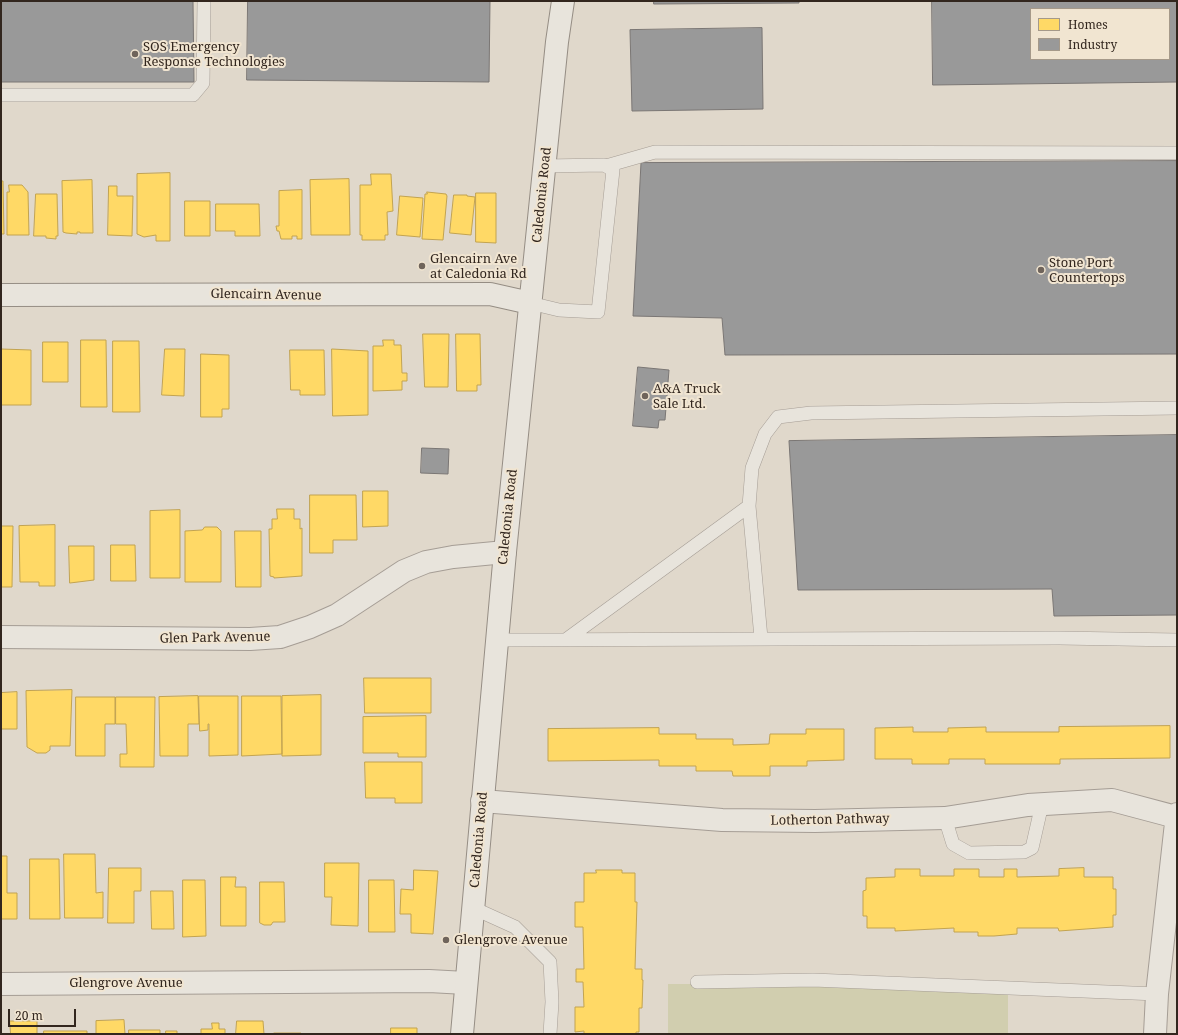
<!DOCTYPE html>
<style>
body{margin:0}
#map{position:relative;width:1178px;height:1035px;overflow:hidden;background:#e0d8cb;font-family:"Noto Serif",serif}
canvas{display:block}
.frame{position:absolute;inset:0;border:2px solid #32261e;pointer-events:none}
.legend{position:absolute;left:1030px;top:8px;width:140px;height:52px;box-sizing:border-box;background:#f1e5d1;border:1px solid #a59989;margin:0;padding:5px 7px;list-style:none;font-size:12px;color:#32261e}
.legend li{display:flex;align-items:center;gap:8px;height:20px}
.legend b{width:20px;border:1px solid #a59989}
.scale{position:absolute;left:8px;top:1009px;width:68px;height:18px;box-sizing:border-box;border:2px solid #32261e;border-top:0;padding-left:5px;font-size:12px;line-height:14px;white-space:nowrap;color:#32261e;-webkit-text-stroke:3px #f1e5d1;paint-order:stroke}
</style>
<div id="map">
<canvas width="1178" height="1035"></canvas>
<div class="frame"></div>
<ul class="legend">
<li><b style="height:11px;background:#ffd966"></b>Homes</li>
<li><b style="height:11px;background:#999"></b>Industry</li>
</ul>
<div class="scale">20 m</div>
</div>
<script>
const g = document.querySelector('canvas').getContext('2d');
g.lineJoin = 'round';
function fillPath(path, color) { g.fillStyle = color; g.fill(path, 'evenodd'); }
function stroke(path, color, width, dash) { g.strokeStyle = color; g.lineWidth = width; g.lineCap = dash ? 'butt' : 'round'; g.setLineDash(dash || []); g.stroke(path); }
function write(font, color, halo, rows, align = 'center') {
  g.font = font + ' "Noto Serif",serif'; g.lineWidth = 4; g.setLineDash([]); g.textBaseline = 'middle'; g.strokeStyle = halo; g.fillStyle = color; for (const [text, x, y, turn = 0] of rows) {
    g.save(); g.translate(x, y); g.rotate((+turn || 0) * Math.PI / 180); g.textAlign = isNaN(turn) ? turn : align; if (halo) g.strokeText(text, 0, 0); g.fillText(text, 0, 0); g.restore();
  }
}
fillPath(new Path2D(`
 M668 984H1008V1034H668Z`), '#d1ceaf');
const homes = new Path2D(`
 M170 173V241H156V235L144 237 137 234V174Z
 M371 174H391L393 211 387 212 388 235H385V240H362V235H360V185H371Z
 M349 179 350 235H311L310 180Z
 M92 180 93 233H80V232H77V234L66 233 63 232 62 181Z
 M1 181H3L4 234H1Z
 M9 185H22L28 192 29 235H7V192H9Z
 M109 186H117V196H133L132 236 108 235Z
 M302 190V239H297V236H292V239H281L279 231H277L276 226H279V191Z
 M427 192 446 194 447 196 443 240 422 239 425 194H427Z
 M476 193H496V243L476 242Z
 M36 194H57L58 236H56V239L46 238V236H34Z
 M454 195H467V196L475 197 471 235 450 233Z
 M400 196 423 198 420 237 397 235Z
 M185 201H210V236H185Z
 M216 204H259L260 236H235V231H216Z
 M423 334H449L448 387H425Z
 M456 334H480L481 385H477V391H457Z
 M81 340H106L107 407H81Z
 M383 340H394V345H401L402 373H407V381H402V390L373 391V346H383Z
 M113 341H139L140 412H113Z
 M43 342H68V382H43Z
 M1 349 31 350V405H1Z
 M165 349H185L184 396 162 395Z
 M332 349 368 351V415L333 416Z
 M290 350H324L325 395H300V390H291Z
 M201 354 229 355V409H222V417H201Z
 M363 491H388V526L363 527Z
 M310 495H356L357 540H333V553H310Z
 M277 509H294V519H300V529L302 528V576L274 578V577L270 576 269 529H272V519H277Z
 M180 510V578H150V511Z
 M55 525V586H39V582H20L19 526Z
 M1 526H13L12 587H1Z
 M205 527H217L221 531V582H185V531L202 530Z
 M235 531H261V587H236Z
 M111 545H135L136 581H111Z
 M69 546H94V580L70 583Z
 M364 678H431V713H365Z
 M72 690 70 746H50V750L46 753H37L27 747 26 691Z
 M17 692V729H1V693Z
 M321 695V755L282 756V696Z
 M198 696 199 724H188V756H160L159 697Z
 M199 696H238V755L209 756V724H208V730L200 731Z
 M242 696H281L282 754 242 756Z
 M76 697H115V724H105V756H76Z
 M116 697H155L154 767H120V754H127L126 724H116Z
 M426 716V757H398V753H363V717Z
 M1170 726V758L1060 759V764H985V759H949V764H912V759H875V728L913 727V732H948V728L986 727V732H1059V727Z
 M659 728V734H696V739H733V745L769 744 770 734H806V729H844V760L807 761V766H770V776H733L732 771H696V766H659V760L548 761V729Z
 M365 762H422V803H395V798H366Z
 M64 854H95L96 893 103 892V918H65Z
 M1 856H7V893H17V919H1Z
 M30 859H59L60 919H30Z
 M325 863H359L358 926 331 925 332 897H325Z
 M109 868H141V891H134V923H108Z
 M1084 868V877H1113V889H1116V915H1113V927L1059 931 1058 928H1017V934L994 936H978V932H954V928L895 931V928H867V916H863V891L866 890V878L895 877V869H920V876H954V869H979V877H1004V869H1017V877L1059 876V869Z
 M414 870 438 871 433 934 411 933V914H400L401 889 413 890Z
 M596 870H622V873H635V902H637L635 969H642V980H643L642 1008H639V1032H636V1034H584V1031L575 1032V1007H584L583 982H576V969H584L583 927H575V902H584V873H596Z
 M221 877H236L235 887H246V926H221Z
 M183 880H205L206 936 183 937Z
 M369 880H394L395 932H369Z
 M260 882H284L285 922H273L271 925H264L260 923Z
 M151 891H173L174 929H152Z
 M124 1020 125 1034H96V1021Z
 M10 1021H37V1034H11Z
 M237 1021H263L264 1034H236Z
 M212 1023H219V1029H225V1034H201V1029H212Z
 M391 1028H417V1034H391Z
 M129 1030H160V1034H129Z
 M44 1031H87V1034H44Z
 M166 1031H177V1034H166Z
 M274 1033H301V1034H274Z`);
fillPath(homes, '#ffd966');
stroke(homes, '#c2a350', 1);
const industry = new Path2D(`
 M1 1H193L194 82H1Z
 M248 1H490L489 82 247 80Z
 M654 1H799V3L654 4Z
 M932 1H1177V82L933 85ZM1031 9H1169V59H1031Z
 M762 28 763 109 632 111 630 30Z
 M1177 161V354L725 355 722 318 633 316 641 163Z
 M638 367 669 370 665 420H659L658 428 633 426Z
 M1177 435V615L1054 616 1052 589 798 590 789 441Z
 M422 448 449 449 448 474 421 473Z`);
fillPath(industry, '#999');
stroke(industry, '#7a7674', 1);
const lane = new Path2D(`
 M1 95H193L203 83 204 1
 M606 166 655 152 1177 153
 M530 303 559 310 598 312 613 170 604 165 545 166
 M749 506 761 638
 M567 639 749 506 752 468 765 434 778 417 811 413 1177 408
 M497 640 1059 638 1177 640
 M945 818 953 844 969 853 1024 852 1032 848 1042 804
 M473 908 515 927 550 962 552 1002 550 1034
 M697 982 813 980 1157 994`);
const street = new Path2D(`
 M1 637 250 639 280 637 310 627 337 615 404 571 426 562 453 557 505 552
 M482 801 722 820 815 821 945 818 1028 805 1112 800 1176 817
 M1 984 429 981 466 983
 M1155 1034 1157 994 1177 814`);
const secondary = new Path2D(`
 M1 295 490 294 530 303
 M462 1034 505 552 557 42 563 1`);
stroke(lane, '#a59d95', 14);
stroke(street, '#a59d95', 24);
stroke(secondary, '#958d84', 24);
stroke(lane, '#e8e4dc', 13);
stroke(street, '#e8e4dc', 22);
stroke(secondary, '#e8e4dc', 22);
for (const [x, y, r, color] of [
 [135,54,4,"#6f645b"],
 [422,266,4,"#6f645b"],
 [1041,270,4,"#6f645b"],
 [645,396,4,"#6f645b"],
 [446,940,4,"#6f645b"]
]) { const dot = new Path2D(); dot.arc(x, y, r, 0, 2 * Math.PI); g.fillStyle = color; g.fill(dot); stroke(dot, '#f1e5d1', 1.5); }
write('13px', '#32261e', '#f1e5d1', [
 ["SOS Emergency",143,47],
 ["Response Technologies",143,62],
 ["Glencairn Ave",430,259],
 ["at Caledonia Rd",430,274],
 ["Stone Port",1049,263],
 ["Countertops",1049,278],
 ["A&A Truck",653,389],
 ["Sale Ltd.",653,404],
 ["Glengrove Avenue",454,940]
], 'left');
write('13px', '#32261e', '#f1e5d1', [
 ["Caledonia Road",542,195,-84],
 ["Glencairn Avenue",266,295,1],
 ["Caledonia Road",508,517,-84],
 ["Glen Park Avenue",215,638,-1],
 ["Lotherton Pathway",830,820,-1],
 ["Caledonia Road",479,840,-85],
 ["Glengrove Avenue",126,983]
]);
</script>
